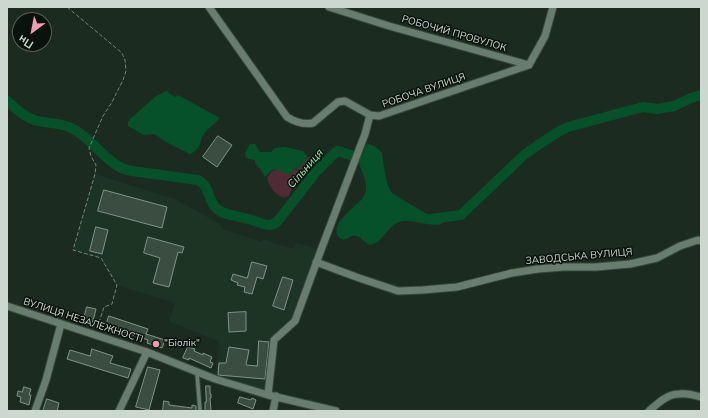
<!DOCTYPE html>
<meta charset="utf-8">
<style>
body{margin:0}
#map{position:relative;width:708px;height:418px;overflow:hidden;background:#1b2b20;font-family:"Nunito Sans",sans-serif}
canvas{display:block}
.frame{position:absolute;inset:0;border:8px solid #ccd7cf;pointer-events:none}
.north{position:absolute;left:12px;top:12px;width:40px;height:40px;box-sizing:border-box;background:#0a120d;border:1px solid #58615b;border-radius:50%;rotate:212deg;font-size:11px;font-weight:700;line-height:16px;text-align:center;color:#ccd7cf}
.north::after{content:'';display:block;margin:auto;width:14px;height:18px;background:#f19ab2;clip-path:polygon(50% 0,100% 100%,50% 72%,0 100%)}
</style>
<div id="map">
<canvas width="708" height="418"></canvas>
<div class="frame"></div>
<div class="north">Пн</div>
</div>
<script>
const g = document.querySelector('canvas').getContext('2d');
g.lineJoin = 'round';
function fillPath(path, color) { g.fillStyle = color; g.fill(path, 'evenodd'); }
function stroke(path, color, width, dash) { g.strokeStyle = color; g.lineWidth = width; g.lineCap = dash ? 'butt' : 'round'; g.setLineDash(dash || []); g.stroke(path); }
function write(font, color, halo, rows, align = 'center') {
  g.font = font + ' "Nunito Sans",sans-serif'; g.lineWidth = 3; g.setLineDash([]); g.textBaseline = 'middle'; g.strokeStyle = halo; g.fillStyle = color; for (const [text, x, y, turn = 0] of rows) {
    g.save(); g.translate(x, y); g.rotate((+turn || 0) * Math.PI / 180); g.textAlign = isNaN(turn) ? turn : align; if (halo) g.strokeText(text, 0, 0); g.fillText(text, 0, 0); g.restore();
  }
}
fillPath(new Path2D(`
 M95 174 177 200 220 224 223 229 261 242 263 239 292 249 296 243 321 250 295 321 274 340 268 395 215 379 219 341 169 322 175 303 117 285 101 258 73 250Z`), '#1d3424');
fillPath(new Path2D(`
 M308 157 319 158 292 188 289 196 283 198C274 192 270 189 267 178 276 163 279 173 291 171 299 170 304 162 308 157Z`), '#502a35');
fillPath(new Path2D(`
 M166 91 175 97 178 95 220 118C215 124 208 128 204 134 198 143 203 148 190 154L168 143 154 134 144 135 128 126V122L130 119 155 97Z
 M250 144H255L260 152H271L275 148 285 147 303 151 308 157 300 167 292 171 290 175 275 169 271 171 265 177 261 170 255 163V160L249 159 245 157 246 151Z
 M367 144C373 144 379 149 382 153 384 164 385 184 392 193L425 213 434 216H444L445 220C443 222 443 223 441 224 435 227 413 220 404 221 388 222 385 242 370 245 366 243 360 237 357 236 351 233 346 243 340 238 326 227 356 206 362 199 364 196 365 194 366 190 367 184 362 170 359 164L365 146Z`), '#06512a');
stroke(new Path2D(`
 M7 101C15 108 24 117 34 120 47 124 61 122 73 129 89 137 100 154 115 164 120 168 126 170 132 171L198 180C211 187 207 199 216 208 222 215 239 216 248 219 255 220 262 225 269 225 272 225 274 224 277 222L316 172 337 151 342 152 367 161 371 166
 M431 219 461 215 524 155 538 145 558 132 568 127 643 107 657 109 674 106 691 98 701 95`), '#06512a', 10);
const building = new Path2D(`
 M218 136 232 145 217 167 203 157Z
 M104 190 167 207 162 228 98 211Z
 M96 227 108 230 102 254 90 251Z
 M148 237 184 247 182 253 178 252 169 287 153 283 160 258 144 253Z
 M252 262 267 266 263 279 257 277 252 294 244 292 245 287 237 285 238 283 231 280 233 274 247 278Z
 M283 277 293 280 284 310 273 306Z
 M87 307 96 309 92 325 83 322Z
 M246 312V331L229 332 228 313Z
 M109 316 148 329 146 334 165 340 162 348 147 343 148 340 106 326Z
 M259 341 269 342 265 379 218 375 219 363H226L229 347 249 350 246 365 257 366Z
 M188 347 195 349 194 351 203 355V353L212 357 210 362 213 363 211 368 189 358V360L183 358Z
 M92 349 113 356 110 363 131 369 128 378 67 359 70 350 90 356Z
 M148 367 160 370 149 410 136 407Z
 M206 386H210V394H211V398H210L211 411H205V402H206Z
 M24 387 31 389 29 395H31L29 405 20 402 21 397 17 396 18 391 22 392Z
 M240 397 251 400 252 398 256 400 253 409 238 403Z
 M47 399 59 403 57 411H43Z
 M164 401 169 402V405L192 408V405L196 406V411H163Z`);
fillPath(building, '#3b4d40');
stroke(building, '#809485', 1);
const service = new Path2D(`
 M197 373 200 411`);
const minor = new Path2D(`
 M209 7 287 117C295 122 303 125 313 123L338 102 345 101 370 115 379 116 529 65 545 36 553 7
 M329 7 389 26 529 65
 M316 262 359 278 398 291 423 290 457 287 512 273 538 269 563 267H596L630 264 657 258 680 246 698 240 701 241
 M7 306 147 352 215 379 268 395 336 411
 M268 395 274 340 295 321 321 250 365 134 370 115
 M35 411 46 380 61 324
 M119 411 147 352
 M273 411 276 396
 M649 411C657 404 667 394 679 394 686 393 694 395 701 397`);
stroke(service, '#39473c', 5.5);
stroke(minor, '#39473c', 9);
stroke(new Path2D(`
 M67 7 122 53 125 60 126 71 123 80 112 102 103 116 89 148 91 156 96 165 95 174 73 250 101 258 117 285 112 304 104 307 97 329`), '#77857b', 1, [4, 2]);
stroke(service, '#697d6f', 3.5);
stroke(minor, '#697d6f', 7);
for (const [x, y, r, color] of [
 [156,344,4,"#f19ab2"]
]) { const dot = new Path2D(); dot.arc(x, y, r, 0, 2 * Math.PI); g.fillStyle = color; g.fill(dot); stroke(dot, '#0a120d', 1.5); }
write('10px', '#ccd7cf', '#0a120d', [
 ["РОБОЧИЙ ПРОВУЛОК",454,34,16],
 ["РОБОЧА ВУЛИЦЯ",424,91,-19],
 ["ЗАВОДСЬКА ВУЛИЦЯ",579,257,-5],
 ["ВУЛИЦЯ НЕЗАЛЕЖНОСТІ",83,321,18]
]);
write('10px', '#ccd7cf', '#0a120d', [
 ["\"Біолік\"",164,344]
], 'left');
write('italic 11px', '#90ecae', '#0a120d', [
 ["Сільниця",306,169,-49]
]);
</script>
